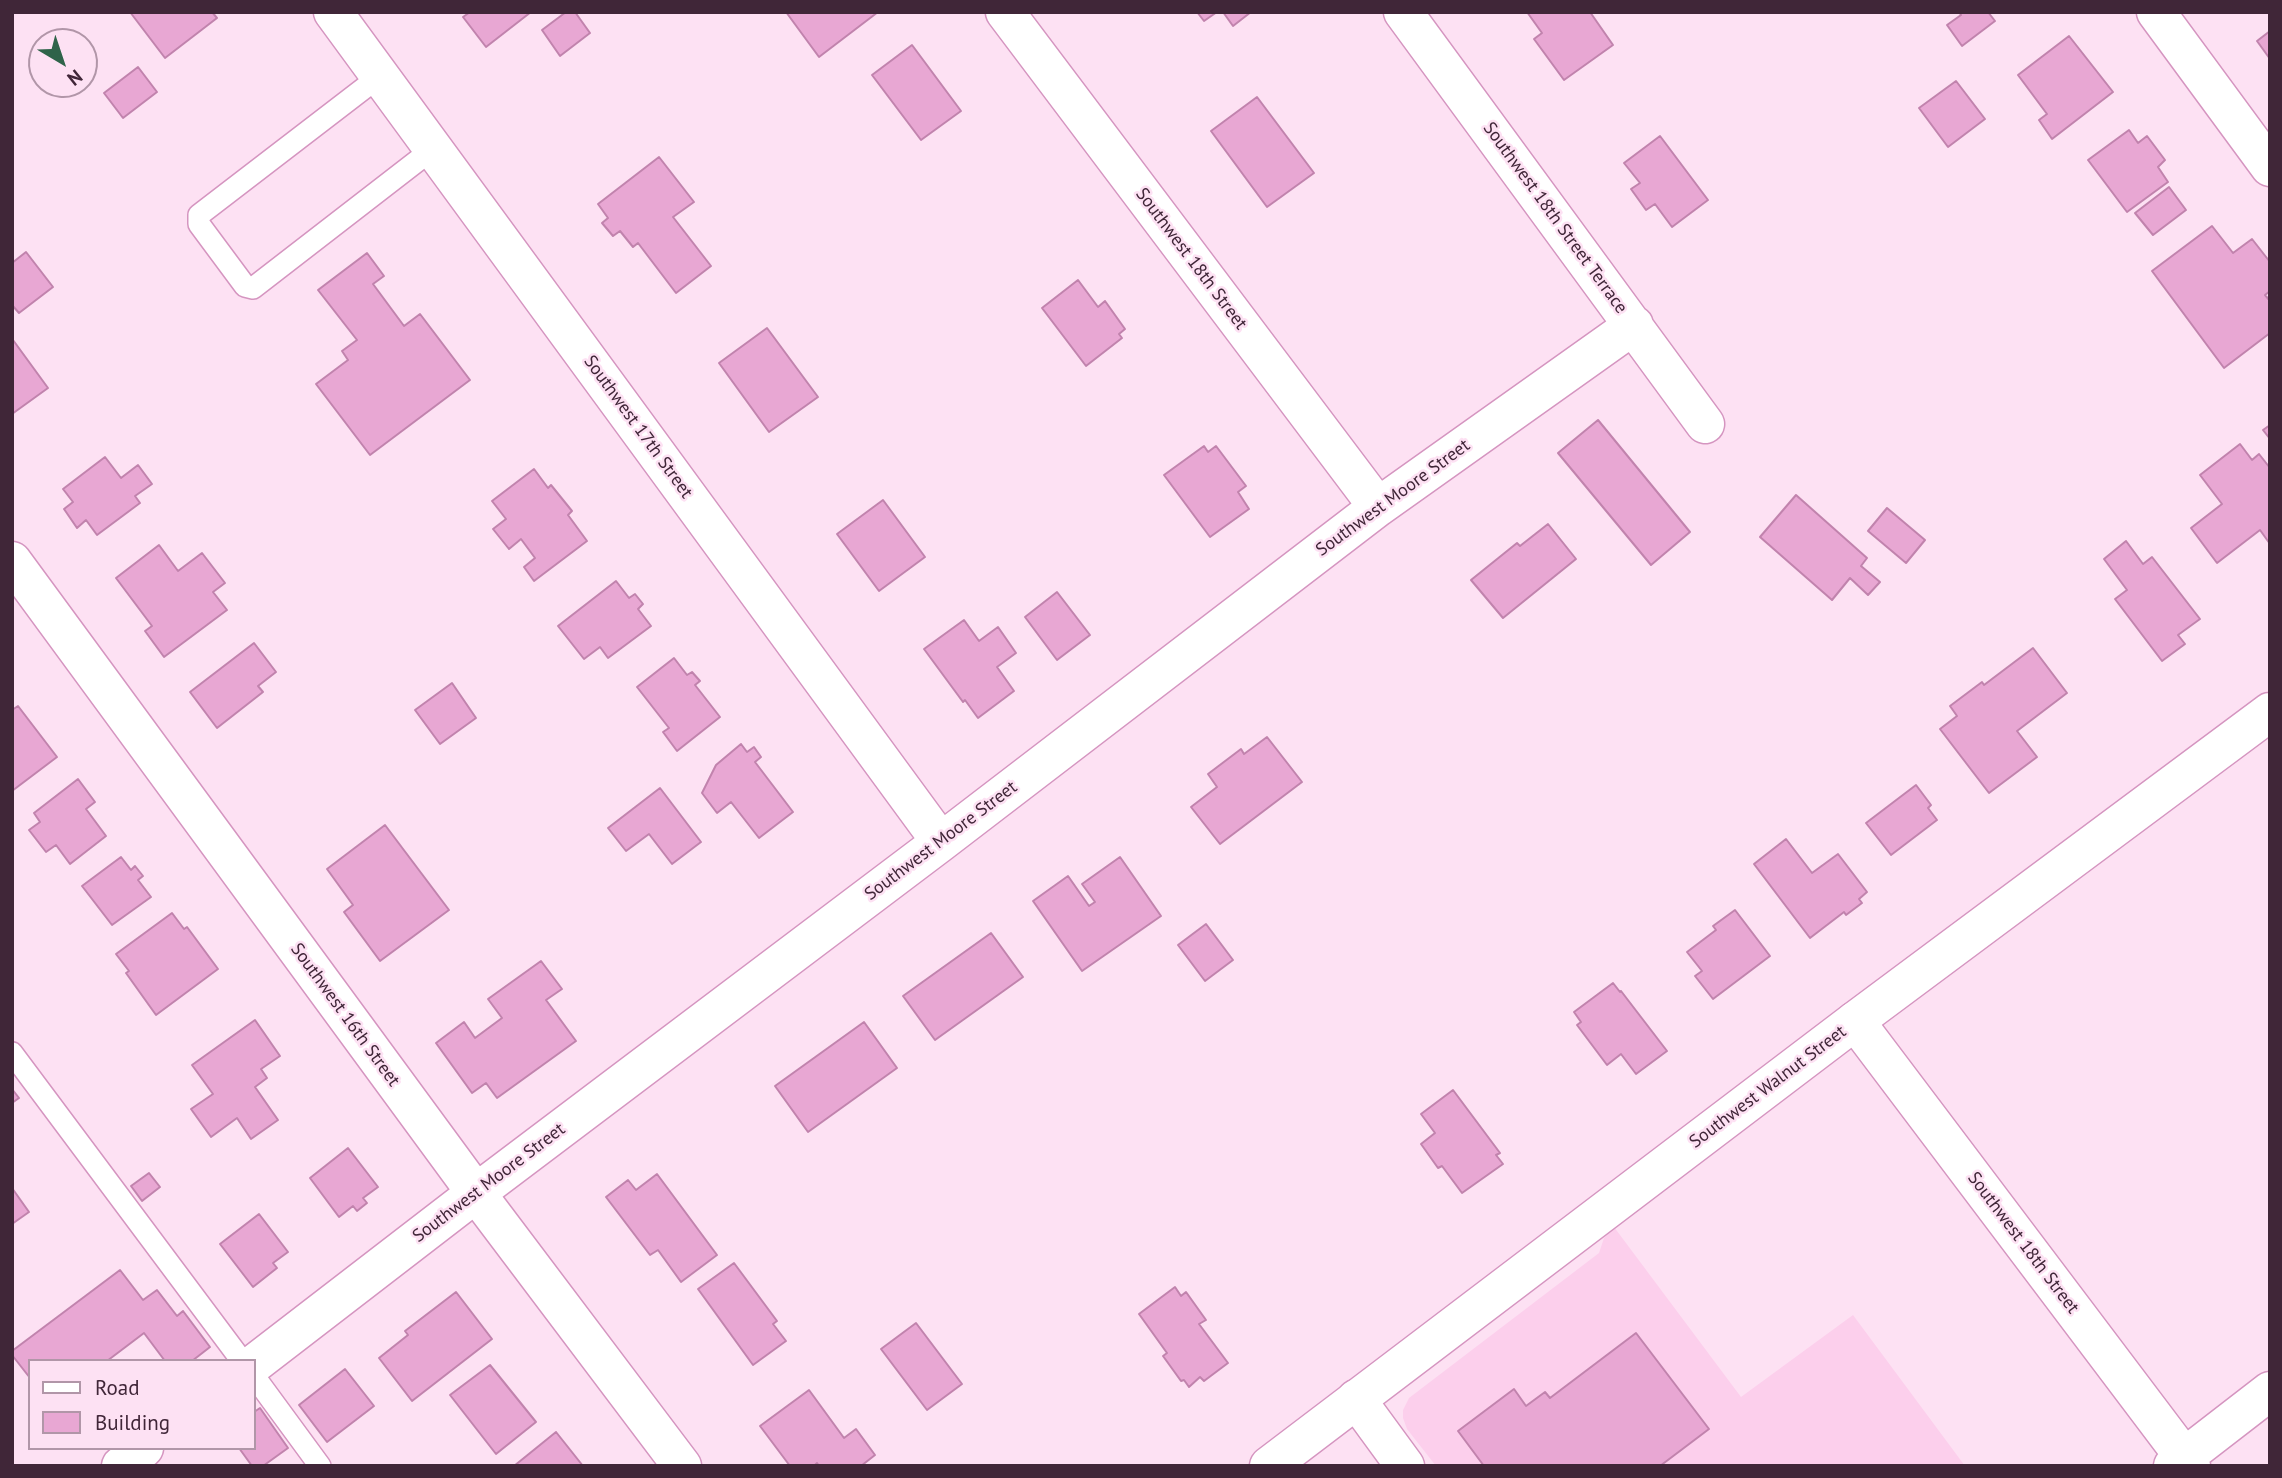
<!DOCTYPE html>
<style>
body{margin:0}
#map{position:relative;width:2282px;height:1478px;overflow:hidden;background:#fde1f3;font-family:"PT Sans",sans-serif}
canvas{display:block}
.frame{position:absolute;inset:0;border:14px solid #402638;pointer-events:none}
.legend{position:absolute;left:28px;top:1359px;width:228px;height:91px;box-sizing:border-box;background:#fde1f3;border:2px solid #b196a8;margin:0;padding:9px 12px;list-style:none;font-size:21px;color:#402638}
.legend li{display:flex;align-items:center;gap:14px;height:35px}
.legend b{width:35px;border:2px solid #b196a8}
.north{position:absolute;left:28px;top:28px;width:70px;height:70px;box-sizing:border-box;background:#fde1f3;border:2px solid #b196a8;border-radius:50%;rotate:141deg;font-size:19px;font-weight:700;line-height:28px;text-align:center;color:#402638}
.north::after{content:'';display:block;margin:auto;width:24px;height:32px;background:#2f6349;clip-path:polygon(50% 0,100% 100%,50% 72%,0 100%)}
</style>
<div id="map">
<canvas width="2282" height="1478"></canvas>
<div class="frame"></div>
<ul class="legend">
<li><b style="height:9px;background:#fff"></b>Road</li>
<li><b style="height:19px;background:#e8a7d3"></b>Building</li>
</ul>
<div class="north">N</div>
</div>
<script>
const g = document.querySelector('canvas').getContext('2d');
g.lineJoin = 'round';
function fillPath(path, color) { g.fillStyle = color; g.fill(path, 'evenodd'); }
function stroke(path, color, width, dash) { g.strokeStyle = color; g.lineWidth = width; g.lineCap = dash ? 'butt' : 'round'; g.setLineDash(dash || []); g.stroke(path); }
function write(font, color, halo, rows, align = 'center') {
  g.font = font + ' "PT Sans",sans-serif'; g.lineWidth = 5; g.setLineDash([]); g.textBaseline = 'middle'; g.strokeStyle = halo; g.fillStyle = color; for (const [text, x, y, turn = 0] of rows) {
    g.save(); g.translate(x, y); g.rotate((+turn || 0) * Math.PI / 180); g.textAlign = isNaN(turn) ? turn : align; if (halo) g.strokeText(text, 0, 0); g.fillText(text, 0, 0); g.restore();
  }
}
fillPath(new Path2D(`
 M1614 1227 1741 1397 1853 1315 1965 1466H1436L1407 1429 1403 1418V1410L1409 1398 1599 1253 1604 1238Z`), '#fccfec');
const building = new Path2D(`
 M130 12H212L217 18 165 58Z
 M470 12H531L486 47 463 17Z
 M566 12H575L590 33 560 56 542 30Z
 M786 12H878L819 57Z
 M1197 12H1217L1204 21Z
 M1223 12H1251L1233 26Z
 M1527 12H1590L1613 45 1564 80 1534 39 1542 33Z
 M1959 12H1988L1995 21 1962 46 1947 25 1961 15Z
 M2270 31V59L2257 41Z
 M2069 36 2113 92 2052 139 2039 120 2047 114 2018 75Z
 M912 45 961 111 921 140 872 75Z
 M138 67 157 92 123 118 104 93Z
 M1956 81 1985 119 1948 147 1919 108Z
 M1257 97 1314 173 1267 207 1211 131Z
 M2129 130 2138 143 2147 136 2165 160 2158 167 2168 182 2127 212 2088 160Z
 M1660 136 1708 200 1672 227 1655 204 1646 210 1631 189 1640 183 1624 163Z
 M659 157 694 202 673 217 711 266 676 293 638 243 633 247 620 231 613 236 602 223 608 218 598 204Z
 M2169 187 2186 210 2153 235 2135 213Z
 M2212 226 2233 253 2252 239 2270 262V291L2265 295 2270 301V333L2224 368 2152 271Z
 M26 252 53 287 19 313 12 305V263Z
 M367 253 384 276 373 284 404 326 420 314 470 380 370 455 316 384 348 360 342 351 357 340 318 290Z
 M1078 280 1098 307 1105 301 1125 329 1119 334 1122 338 1086 366 1042 308Z
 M767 328 818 397 769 432 719 363Z
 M13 340 48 388 12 414V341Z
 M1598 420 1690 532 1651 565 1558 453Z
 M2270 425V439L2263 430Z
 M2240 444 2252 460 2259 454 2270 468V544L2260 530 2217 563 2191 528 2222 504 2200 475Z
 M1204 446 1208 452 1216 446 1246 486 1238 492 1249 509 1210 537 1164 475Z
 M105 457 121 478 138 465 152 484 135 496 140 503 97 535 86 520 77 528 64 509 73 502 63 489Z
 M534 469 548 488 551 485 572 511 568 515 587 541 534 581 524 567 535 558 521 539 509 549 493 529 506 519 492 501Z
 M1796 495 1867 558 1861 566 1880 582 1868 595 1850 578 1832 600 1760 537Z
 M883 500 925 557 879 591 837 534Z
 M1887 508 1925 540 1906 563 1868 531Z
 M1548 524 1576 559 1503 618 1471 580 1517 543 1520 546Z
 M2126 541 2143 564 2152 557 2200 619 2178 635 2185 644 2162 661 2115 599 2127 590 2104 559Z
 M159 545 178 571 202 553 225 583 213 592 227 610 164 657 145 631 152 626 116 578Z
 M616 581 629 598 635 594 643 604 638 609 651 626 608 658 600 647 584 659 558 626Z
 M1057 592 1090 635 1057 660 1025 617Z
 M964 620 979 641 998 627 1016 653 997 667 1014 691 978 718 965 700 963 702 924 649Z
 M254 643 276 672 258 686 263 692 217 728 190 692Z
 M2033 648 2067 693 2017 731 2037 757 1989 793 1940 729 1957 716 1950 706 1982 682 1984 685Z
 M674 658 687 675 692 672 700 681 695 685 720 717 677 751 663 732 669 728 637 687Z
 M452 683 476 718 440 744 415 710Z
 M18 706 57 757 12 791V710Z
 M1267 737 1302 782 1220 844 1191 807 1217 787 1208 774 1241 749 1244 754Z
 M741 744 747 752 754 747 761 757 755 762 793 812 759 838 731 802 717 813 702 793 716 765Z
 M78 779 95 802 86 809 106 836 70 864 56 845 46 852 29 830 40 822 34 813Z
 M1916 785 1931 805 1928 808 1937 820 1891 855 1866 823Z
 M660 788 701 842 672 864 649 834 626 851 608 828Z
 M385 825 449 910 380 961 344 912 353 905 327 869Z
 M1786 839 1812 873 1838 854 1867 892 1859 899 1862 903 1846 915 1844 912 1810 938 1754 864Z
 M121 857 131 870 135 866 143 876 138 880 151 897 112 925 82 886Z
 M1120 857 1161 916 1082 971 1033 901 1068 876 1089 906 1095 902 1082 884Z
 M1735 910 1770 956 1713 999 1695 976 1702 971 1687 952 1716 930 1713 926Z
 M172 913 184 929 187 927 218 969 156 1015 126 973 129 971 116 954Z
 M1206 924 1233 960 1205 981 1178 945Z
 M991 933 1023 977 935 1040 903 996Z
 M541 961 562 989 546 1000 576 1041 497 1098 486 1083 472 1093 436 1043 464 1022 475 1038 502 1018 488 999Z
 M1613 983 1620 992 1621 991 1667 1051 1636 1074 1621 1054 1607 1065 1577 1025 1581 1022 1574 1012Z
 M255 1020 280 1056 261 1069 267 1078 255 1087 278 1120 251 1139 237 1118 211 1137 191 1109 213 1094 192 1065Z
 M864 1022 897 1068 808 1132 775 1086Z
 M12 1089 19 1098 12 1103Z
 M1453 1090 1500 1153 1496 1155 1503 1164 1462 1193 1442 1166 1438 1168 1421 1144 1435 1133 1421 1114Z
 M348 1148 378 1187 363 1198 367 1203 357 1211 353 1206 339 1217 310 1178Z
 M149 1173 160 1187 142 1201 131 1186Z
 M657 1174 717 1255 681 1282 658 1250 650 1255 606 1197 628 1180 636 1190Z
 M12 1188 29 1212 12 1224Z
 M259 1214 288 1252 273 1263 277 1268 253 1287 220 1244Z
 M734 1263 777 1321 773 1324 786 1341 753 1365 698 1289Z
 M120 1270 143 1300 157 1290 177 1316 183 1311 210 1347 192 1361H165L144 1333 107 1361H30V1378L12 1355V1351Z
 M1175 1287 1181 1296 1186 1292 1206 1320 1199 1324 1228 1363 1204 1381 1200 1377 1189 1387 1184 1380 1181 1381 1163 1356 1167 1353 1139 1314Z
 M456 1292 492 1339 412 1401 379 1358 408 1335 405 1331Z
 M916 1323 962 1384 927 1410 881 1349Z
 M1636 1333 1709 1429 1660 1466H1484L1458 1431 1514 1389 1526 1406 1545 1392 1550 1398Z
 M490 1365 536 1422 496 1454 450 1395Z
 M345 1369 374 1406 327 1442 299 1405Z
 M809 1390 844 1438 856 1429 875 1455 861 1466H819L817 1463 814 1466H790L760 1426Z
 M260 1408 288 1448 263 1466H252L239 1448H254V1412Z
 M556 1432 583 1466H514Z`);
fillPath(building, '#e8a7d3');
stroke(building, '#c183ad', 2);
const service = new Path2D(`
 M380 76 199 215V224L245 286 253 288 434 148
 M12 1053 242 1361
 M254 1376 320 1466`);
const minor = new Path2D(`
 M333 12 941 842
 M1005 12 1378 507
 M1403 12 1705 424
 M2156 12 2270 167
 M12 561 476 1193 682 1466
 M1855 1021 2191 1466
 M254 1364 476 1193 941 842 1378 507 1634 325
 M1356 1399 1405 1466
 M121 1466 144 1448
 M2173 1466 2270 1391`);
const tertiary = new Path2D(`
 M1269 1466 1855 1021 2270 712`);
stroke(service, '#d595c0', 24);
stroke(minor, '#d595c0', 41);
stroke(tertiary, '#d595c0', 41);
stroke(service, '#fff', 21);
stroke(minor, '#fff', 38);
stroke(tertiary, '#fff', 38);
write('18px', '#402638', '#fde1f3', [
 ["Southwest 18th Street Terrace",1555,218,54],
 ["Southwest 18th Street",1191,259,53],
 ["Southwest 17th Street",638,427,54],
 ["Southwest Moore Street",1393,498,-36],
 ["Southwest Moore Street",941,841,-37],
 ["Southwest 16th Street",345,1015,54],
 ["Southwest Walnut Street",1768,1087,-37],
 ["Southwest Moore Street",489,1183,-37],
 ["Southwest 18th Street",2023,1243,53]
]);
</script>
